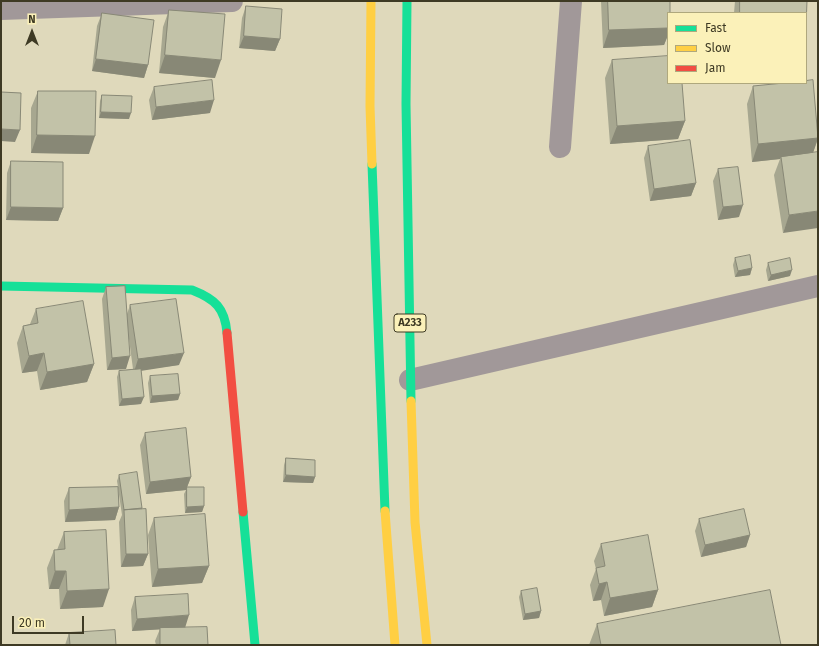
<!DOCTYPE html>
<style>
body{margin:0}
#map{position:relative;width:819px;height:646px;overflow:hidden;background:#dfd9bb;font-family:"Fira Sans",sans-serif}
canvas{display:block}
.frame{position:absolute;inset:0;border:2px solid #3e3a24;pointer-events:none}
.legend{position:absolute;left:667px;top:12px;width:140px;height:72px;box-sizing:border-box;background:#fbf1b9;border:1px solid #afa87d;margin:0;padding:5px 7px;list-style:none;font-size:12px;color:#3e3a24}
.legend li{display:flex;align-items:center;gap:8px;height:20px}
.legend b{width:20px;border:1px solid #afa87d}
.north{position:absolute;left:12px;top:12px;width:40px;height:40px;-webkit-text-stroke:3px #fbf1b9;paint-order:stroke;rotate:0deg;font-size:11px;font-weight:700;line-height:16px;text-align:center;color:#3e3a24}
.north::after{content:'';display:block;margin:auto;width:14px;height:18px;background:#3e3a24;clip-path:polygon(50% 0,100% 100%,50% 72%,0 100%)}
.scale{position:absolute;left:12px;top:616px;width:72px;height:18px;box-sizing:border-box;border:2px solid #3e3a24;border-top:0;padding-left:5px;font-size:12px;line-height:14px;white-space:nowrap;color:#3e3a24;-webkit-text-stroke:3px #fbf1b9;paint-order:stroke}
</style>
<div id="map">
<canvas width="819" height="646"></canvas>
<div class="frame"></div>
<ul class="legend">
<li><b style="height:5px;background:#16e098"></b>Fast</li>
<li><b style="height:5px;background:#ffcf43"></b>Slow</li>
<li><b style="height:5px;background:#f24e42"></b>Jam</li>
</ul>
<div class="north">N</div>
<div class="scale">20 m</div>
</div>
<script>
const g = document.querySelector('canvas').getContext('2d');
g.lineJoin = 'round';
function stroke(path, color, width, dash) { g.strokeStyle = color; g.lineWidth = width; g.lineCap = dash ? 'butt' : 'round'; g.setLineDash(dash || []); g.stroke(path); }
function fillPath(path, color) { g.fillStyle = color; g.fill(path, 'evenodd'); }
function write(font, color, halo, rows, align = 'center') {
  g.font = font + ' "Fira Sans",sans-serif'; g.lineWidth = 4; g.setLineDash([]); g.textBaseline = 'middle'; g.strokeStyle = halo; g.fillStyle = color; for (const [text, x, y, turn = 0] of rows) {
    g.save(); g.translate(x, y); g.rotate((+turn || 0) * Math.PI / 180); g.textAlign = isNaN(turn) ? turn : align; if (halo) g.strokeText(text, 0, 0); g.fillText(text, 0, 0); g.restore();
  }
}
stroke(new Path2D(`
 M1 9 232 1
 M560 147 571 1
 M410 380 818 286`), '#a19899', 22);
stroke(new Path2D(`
 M407 1 406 104 411 401
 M372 164 385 511
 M1 286 192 290C215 299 225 308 227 333
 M243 512 255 645`), '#16e098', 9);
stroke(new Path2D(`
 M371 1 370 106 372 164
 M411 401 415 522 427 645
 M385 511 395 645`), '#ffcf43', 9);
stroke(new Path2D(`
 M227 333 243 512`), '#f24e42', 9);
fillPath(new Path2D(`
 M601 1H670L668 13V35L664 45 603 48Z
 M735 1H807L806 13H734Z
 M246 6 280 39 275 51 239 48 242 18Z
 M169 10 215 78 159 73 163 27Z
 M102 13 148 65 144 78 92 71 97 26Z
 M612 60 685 121 678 139 610 144 605 78Z
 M753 86 818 135V139L783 233 774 175 780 159 752 162 747 104Z
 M154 87 210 113 152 120 149 100Z
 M38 91 89 154 31 153V108Z
 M102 95 129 119 99 118 100 101Z
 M648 146 696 183 691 196 650 201 644 158Z
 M11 161 63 208 58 221 6 220 7 173Z
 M718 169 739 217 718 220 713 181Z
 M735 258 752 268 750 275 735 277 733 265Z
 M768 263 790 276 768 281 766 270Z
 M106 287 127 314 130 305 179 365 141 370V404L119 406 117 377 119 371 133 369 129 339 126 369 107 370 102 299Z
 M36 309 94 364 87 382 40 390 37 371 22 373 17 343 23 326 30 324Z
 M150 376 180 394 178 400 150 403 148 383Z
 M145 433 191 477 187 487 204 506 202 512 185 513 184 494 186 490 146 494 140 445Z
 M286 458 315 477 313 483 283 482 284 465Z
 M119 475 142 508 148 554 143 566 121 567 119 522 122 515 118 488 119 507 115 520 65 522 64 501 69 488 118 487 117 481Z
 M154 518 209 566 202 583 152 587 148 535Z
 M699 519 750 535 746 547 701 557 695 531Z
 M64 532 103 607 60 609 59 589H49L47 568 54 550H57Z
 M601 544 658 590 652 607 604 616 601 600 593 601 590 585 596 569 594 561Z
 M521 591 541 611 539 618 523 620 519 597Z
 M135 597 185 627 208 645H156L155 641 160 629 132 631 131 610Z
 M597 624 781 645H589Z
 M69 633 116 645H65Z`), '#a7a790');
fillPath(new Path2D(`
 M668 28V35L664 45 603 48 609 30Z
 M244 36 280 39 275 51 239 48Z
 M165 55 221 60 215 78 159 73Z
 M96 59 148 65 144 78 92 71Z
 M214 100 210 113 152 120 156 107Z
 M101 112 131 113 129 119 99 118Z
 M685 121 678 139 610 144 617 126Z
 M1 129 20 130 15 142 1 141Z
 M37 135 95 136 89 154 31 153Z
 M818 138 812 156 781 157 780 159 752 162 758 144Z
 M696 183 691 196 650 201 654 189Z
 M743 205 739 217 718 220 723 207Z
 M11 207 63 208 58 221 6 220Z
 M818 211V228L783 233 789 215Z
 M752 268 750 275 735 277 738 271Z
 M792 270 790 276 768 281 771 275Z
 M44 353 37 371 22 373 29 356Z
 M184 353 179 365 134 372 138 359Z
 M130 356 126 369 107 370 112 358Z
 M94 364 87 382 40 390 47 372Z
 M180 394 178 400 150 403 152 396Z
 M144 397 141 404 119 406 122 399Z
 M286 475 315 477 313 483 283 482Z
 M191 477 186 490 146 494 150 482Z
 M204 506 202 512 185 513 187 507Z
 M119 507 115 520 65 522 69 510Z
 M750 535 746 547 701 557 705 545Z
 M126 554H148L143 566 121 567Z
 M209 566 202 583 152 587 158 569Z
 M55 571H66L59 589H49Z
 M607 582 601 600 593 601 599 584Z
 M109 589 103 607 60 609 67 591Z
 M658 590 652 607 604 616 610 598Z
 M541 611 539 618 523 620 525 614Z
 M189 615 185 628 132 631 137 619Z`), '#888876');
const building = new Path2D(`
 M608 1H670V13H668V28L609 30Z
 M740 1H807L806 25V13H740Z
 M246 6 282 9 280 39 244 36Z
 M169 10 225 14 221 60 165 55Z
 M102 13 154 20 148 65 96 59Z
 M668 56V83H682L685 121 617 126 612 60Z
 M212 80 214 100 156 107 154 87Z
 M813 80 818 138 758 144 753 86 784 83H806V81Z
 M38 91H96L95 136 37 135Z
 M1 92 21 93 20 130 1 129Z
 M102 95 132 96 131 113 101 112Z
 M690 140 696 183 654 189 648 146Z
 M818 152V211L789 215 781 157Z
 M11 161 63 162V208L11 207Z
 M738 167 743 205 723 207 718 169Z
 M750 255 752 268 738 271 735 258Z
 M790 258 792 270 771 275 768 263Z
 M125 286 130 356 112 358 106 287Z
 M176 299 184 353 138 359 130 305Z
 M83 301 94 364 47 372 44 353 29 356 23 326 38 323 36 309Z
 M141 369 144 397 122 399 119 371Z
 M178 374 180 394 152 396 150 376Z
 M186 428 191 477 150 482 145 433Z
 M286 458 315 460V477L286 475Z
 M137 472 142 508 124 510 119 475Z
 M118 487 119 507 69 510V488Z
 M187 487H204V506L187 507Z
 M146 509 148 554H126L124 510Z
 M744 509 750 535 705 545 699 519Z
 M205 514 209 566 158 569 154 518Z
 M106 530 109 589 67 591 66 571H55L54 550 65 549 64 532Z
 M648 535 658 590 610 598 607 582 599 584 596 568 605 566 601 544Z
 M537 588 541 611 525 614 521 591Z
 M770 590 781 645H601L597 624Z
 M188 594 189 615 137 619 135 597Z
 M207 627 208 645H160V628Z
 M115 630 116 645H70L69 633Z`);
fillPath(building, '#c2c2a8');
stroke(building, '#888876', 1);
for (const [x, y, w] of [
 [410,323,32]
]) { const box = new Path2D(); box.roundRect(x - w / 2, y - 9, w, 18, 3); g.fillStyle = '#fbf1b9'; g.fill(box); stroke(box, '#3e3a24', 1); }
write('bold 11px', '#3e3a24', null, [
 ["A233",410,323]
]);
</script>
